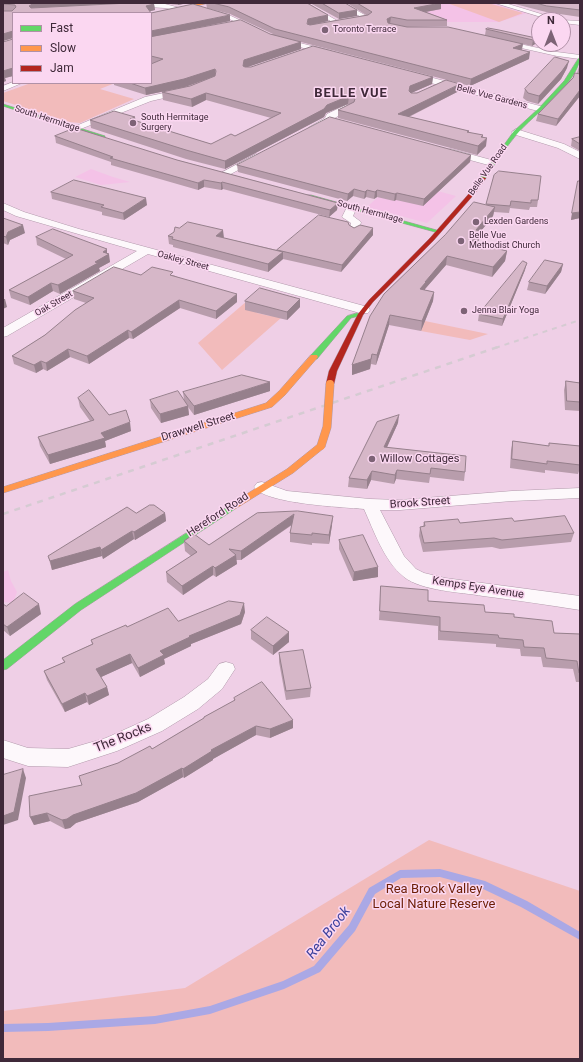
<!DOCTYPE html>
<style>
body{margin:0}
#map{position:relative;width:583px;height:1062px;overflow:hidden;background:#efcfe6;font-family:Roboto,sans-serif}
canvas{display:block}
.frame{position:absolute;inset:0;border:4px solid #3f2939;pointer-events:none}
.legend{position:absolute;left:12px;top:12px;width:140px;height:72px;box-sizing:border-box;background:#fbd7f1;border:1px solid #b091a7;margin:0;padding:5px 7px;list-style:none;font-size:12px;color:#3f2939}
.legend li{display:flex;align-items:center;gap:8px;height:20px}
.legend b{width:20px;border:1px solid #b091a7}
.north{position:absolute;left:531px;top:12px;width:40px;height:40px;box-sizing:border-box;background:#fbd7f1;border:1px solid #b091a7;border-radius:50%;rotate:0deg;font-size:11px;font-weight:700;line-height:16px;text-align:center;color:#3f2939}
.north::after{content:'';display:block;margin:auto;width:14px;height:18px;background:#7d6376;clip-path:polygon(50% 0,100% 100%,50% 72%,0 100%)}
</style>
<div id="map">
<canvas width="583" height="1062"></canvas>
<div class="frame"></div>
<ul class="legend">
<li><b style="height:5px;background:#63d668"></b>Fast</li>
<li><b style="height:5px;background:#ff974d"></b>Slow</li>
<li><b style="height:5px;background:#b3261e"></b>Jam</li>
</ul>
<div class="north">N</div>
</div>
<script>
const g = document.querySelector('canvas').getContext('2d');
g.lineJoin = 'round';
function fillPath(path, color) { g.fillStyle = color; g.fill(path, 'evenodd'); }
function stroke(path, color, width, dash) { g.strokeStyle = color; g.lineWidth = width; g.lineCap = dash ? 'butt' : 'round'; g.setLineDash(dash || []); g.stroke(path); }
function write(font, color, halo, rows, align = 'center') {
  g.font = font + ' Roboto,sans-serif'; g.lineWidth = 3; g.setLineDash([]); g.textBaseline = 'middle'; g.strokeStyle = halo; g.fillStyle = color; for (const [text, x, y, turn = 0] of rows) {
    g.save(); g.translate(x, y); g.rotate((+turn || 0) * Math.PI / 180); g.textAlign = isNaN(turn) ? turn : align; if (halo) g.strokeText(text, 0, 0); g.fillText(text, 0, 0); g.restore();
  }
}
fillPath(new Path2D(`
 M394 3H492L527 13 499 22H429Z
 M91 169 113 177 130 182 101 185 75 177Z
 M397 180 456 196 427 223 367 207Z
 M8 570 11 581 17 592 13 603 3 602V572Z`), '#f4c2e7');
fillPath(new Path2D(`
 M447 3H488L523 13 499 22Z
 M31 83H115L100 89 134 99 80 123 69 122 3 101V93Z
 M247 301 257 313 270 316 274 313 290 310 222 370 198 343Z
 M425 321 488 334 470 340 421 331Z
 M429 840 580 891V1059H3V1011L185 988Z`), '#f2bbbb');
fillPath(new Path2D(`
 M440 869 485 881 527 901 580 932V940L521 907 481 888 440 877 401 878 375 894 355 931 320 972 284 989 210 1014 155 1024 48 1031 3 1032V1024L48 1023 155 1016 210 1006 283 981 314 966 349 925 369 888 400 870Z`), '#aaa8e5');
const street = new Path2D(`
 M133 3 165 4 184 9 181 11 165 8 131 6 130 5Z
 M299 3H307L341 23 336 24Z
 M336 3H344L370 18 365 19Z
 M495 3H505L561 20 580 21V25L563 23V20H551Z
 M210 9 229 15 260 30 255 31 225 17 208 12 207 11Z
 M280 38 332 51 333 53 329 55 278 41V39Z
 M501 40 557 52 580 55V59L557 56 499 43V41Z
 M408 73H414L544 107 545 109 544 111H538L408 77Z
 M13 82 22 83 3 91V86Z
 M183 89 187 91 186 93 151 101 78 130H72L71 128 145 97Z
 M346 105H352L353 107 315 130H309L308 128 325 118 327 114Z
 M516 129 564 144 580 152V159L558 148 513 134 512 132Z
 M451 149 495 161 497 163 492 166 448 154 447 152 448 150Z
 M256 154 261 157 259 159 227 176 224 177 219 174Z
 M3 203 24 212 79 229 368 307 370 310 368 313H360L148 254 7 336 3 337V328L137 251 16 216 3 210Z
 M352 204 357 207 353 216 361 222 359 231 354 234 349 231 351 223 342 217 348 205Z
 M262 482 287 491 370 499 400 500 512 491 580 488V498L512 501 400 510H380L404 556 416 569 424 573 445 578 580 596V610C548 605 516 600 483 596 460 592 422 591 404 577 384 561 374 531 364 509 343 507 265 504 254 487L257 483Z
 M226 662 233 664 235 669 222 689 198 709 162 731 117 751 68 767 28 766 3 758V740L28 748 68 749 106 738 148 719 184 697 208 679 219 664Z`);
const fast = new Path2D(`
 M580 56C580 82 533 115 517 134 505 148 496 164 485 179H481L480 178 514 131 539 108 564 81Z
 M3 104 105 136V137L101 138 3 106Z
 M307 195H311L440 231 435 232 307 197Z
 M357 313 359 314V316L351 318 317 359H311V355L347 316Z
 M232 504 236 507 235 509 81 610 7 669 3 670V660L75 604Z`);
const slow = new Path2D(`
 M202 3H209L151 16V14Z
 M311 355H317L318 357 285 395 272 407 3 493V487L266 403 279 391Z
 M321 443 325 446 324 448 293 473 235 509H229L228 507 229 505 287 469 318 444Z`);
const jam = new Path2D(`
 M481 177 486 178 477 191 434 240 373 302 363 315 337 371 334 384 330 386H327L326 384 329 371 358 314 369 300 430 238 473 189Z`);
stroke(street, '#b199ab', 1);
stroke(fast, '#b199ab', 1);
stroke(slow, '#b199ab', 1);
stroke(jam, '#b199ab', 1);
fillPath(street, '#fdf8fb');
fillPath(fast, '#63d668');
fillPath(slow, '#ff974d');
fillPath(jam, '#b3261e');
stroke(new Path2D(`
 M495 348 580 320`), '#d5cbd2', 2, [5, 5]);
stroke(new Path2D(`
 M3 514 498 347`), '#d5cbd2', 2.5, [6, 6]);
const slowBridge = new Path2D(`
 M321 446 327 427 330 384`);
stroke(slowBridge, '#b199ab', 9, []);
stroke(slowBridge, '#ff974d', 8);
fillPath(new Path2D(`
 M3 3H120L95 5 154 4 155 10 150 11 151 13 230 21 190 30 270 34H273L230 14 207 8 206 3H307L328 21 315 24 366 15 347 3H441V9L426 12 447 20V26L407 27 485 35 486 29 536 38 535 44 532 46 523 44 522 50 529 59 470 86 301 42V49L246 67 433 77 432 84 411 93 459 91 409 117 469 131V132L483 138 486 146 477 155 338 118V110L350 104H348L326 113 324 117 225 169 186 159 91 128 90 120 136 121 211 144 235 136 271 118 206 100 192 107 163 100 162 92 190 86 208 79 185 87 146 95 114 85V83H151L153 63H151V13H13V76L5 78 6 81 3 82 13 39V38L3 41Z
 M162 3H188L178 5Z
 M310 3H345L357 16 339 19Z
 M511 3H580V17L546 12Z
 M580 65V96L556 126 536 121 538 114 577 73 579 67Z
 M567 68 561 79 538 104 527 101 523 98 525 89Z
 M55 136 177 160 338 203 337 210 329 217 223 189 221 190 204 187 198 190 111 165V162L56 143Z
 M580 137V151L571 146 572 139Z
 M471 155 470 162 423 206 396 200 394 201 377 197 374 199 366 197 364 199 353 196 347 201 238 172 237 165Z
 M494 175 538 200 537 207H530L529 210 510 208 509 213 494 212 493 216 481 231 479 240 476 244 507 251 505 261 492 277 446 265 425 289V290L434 292 433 301 421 331 389 325 376 365 371 364 370 369 352 375V365L445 235 486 205Z
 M578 181H580V218L571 220Z
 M51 192 147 205 124 220 102 215V212L52 199Z
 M3 218 25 233 10 240 8 245 3 243Z
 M349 225 354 228 373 235 341 272 283 259 268 272 173 247V245L169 244 168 236 224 238 277 250Z
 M36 237 107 253 110 262 99 268 100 271 60 294 53 291 30 305 11 298 9 290 66 259 37 245Z
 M563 264 561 272 545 294 527 290 529 282Z
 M525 270 502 326 478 321 479 314Z
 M141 275H173L237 302 216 319 180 308 133 339 129 338 89 364 70 357 47 371 43 369 36 373 14 364 12 356 45 335 86 303 74 299 73 291Z
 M245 301 300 307 287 320 245 310Z
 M566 381 580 383V411L565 410 564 390Z
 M270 391 194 415 188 407 189 415 161 423 151 408 150 400H184L183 392Z
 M78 398 109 415 131 431 105 441 106 447 50 464 40 446 38 437 90 421 80 407Z
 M398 423 387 447 465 472 464 481 430 477 429 483 396 479 394 484 371 480 367 489 348 487 349 478Z
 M513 441 549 446V443L580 446V468L578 474 545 470V473L510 468 511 450Z
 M136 513H165L166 521 135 540 134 539 103 559 102 556 52 570 48 556Z
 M257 513 332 525 329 544 312 543V545L290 542V533L292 525 241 560H236L237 564 216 577 213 575 183 595 167 582 166 572 191 556 185 551 184 541 209 545Z
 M514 521 574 533 571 542 500 549 492 547 423 552 419 536 420 527H423L424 522 460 523Z
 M339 540 378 567V577L353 581 339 549Z
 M381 586 428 601 485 612 514 617 554 633 580 634V682H576L573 669 543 667 541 657 521 656 520 649 496 647V644L438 640V626L379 620Z
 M3 604 6 606 41 614 10 636 3 630Z
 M245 612 241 624 191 644V646L164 659 165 664 140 677 132 663 101 677 107 687 109 695 89 705 87 702 65 712 47 680 44 671 64 662 62 658 92 644 91 640 127 627 178 621Z
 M251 630 289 642 273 655 251 639Z
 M279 653 311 688 310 697 286 700 279 662Z
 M234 698 293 728 270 738 256 735 213 759V760L184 778 183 777 138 802 76 823 70 828 65 829 50 821 34 825 30 817 118 763 152 749 204 718V717L234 701Z`), '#b89dac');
fillPath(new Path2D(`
 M34 3H120L35 10 31 13 29 6Z
 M178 3H188L178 5Z
 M441 3V9L414 14V8Z
 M154 4 155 10 147 12 146 6Z
 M357 10V16L339 19V13Z
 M230 15V21L151 37V31Z
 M328 15V21L308 26V19Z
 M391 17 390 24 386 26 387 19Z
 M13 31V38L3 41V34Z
 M536 38 535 44 532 46 533 40Z
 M301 42V49L245 68 243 66 244 60Z
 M523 44 521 51 513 48Z
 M530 52 529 59 470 86 471 79Z
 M569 61 567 68 561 79 538 104 539 96Z
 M13 68V76L5 78 6 81 3 82V71Z
 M215 69V76L185 87 146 95 145 88Z
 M433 77 432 84 409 94 408 99 410 86Z
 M460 84 459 91 398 122V114Z
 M580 90V96L556 126 558 119Z
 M206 93V100L192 107 191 99Z
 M349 96 348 104 326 113 324 117 225 169V161L327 105Z
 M135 117 136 125 130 119Z
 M483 135 482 143 487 138 486 146 477 155 478 146 481 137Z
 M471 155 470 162 423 206 424 199Z
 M204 180V187L198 190V183Z
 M222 182 223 189 221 190V183Z
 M354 189 353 196 347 201 348 194Z
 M367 190 366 197 364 199 365 192Z
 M377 190V197L374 199 375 192Z
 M397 193 396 200 394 201 395 194Z
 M146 198 147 205 124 220 123 213Z
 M338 203 337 210 329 217 330 210Z
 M495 207 493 216 481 231 479 240 468 252 470 242 476 230Z
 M580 212V218L571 220 572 213Z
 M23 225 25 233 10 240 8 245 6 237 8 232Z
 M373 228V235L341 272 342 265Z
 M223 230 224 238 216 236Z
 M107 249V254H109L110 262 99 268 100 271 60 294 58 285 95 262 103 252Z
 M507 251 505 261 492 277 493 267Z
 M283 252V259L268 272V264Z
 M447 256 446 265 425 289V292L420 289 425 282Z
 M527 263 525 270 502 326 503 319Z
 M563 264 561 272 545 294 547 286Z
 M51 283 53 291 30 305 28 297Z
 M434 292 433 301 421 331 422 321Z
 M237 294V302L216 319V311Z
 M3 299H5L7 307 3 309Z
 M300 299V307L287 320V312Z
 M179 300 180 308 133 339 131 332Z
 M390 315 389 325 376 365 377 355Z
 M128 330 129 338 89 364 87 356Z
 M68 349 70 357 47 371 46 363Z
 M372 354 370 369 352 375V365Z
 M41 361 43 369 36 373 34 365Z
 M270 382V391L194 415V406Z
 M188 406 189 415 161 423 160 414Z
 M399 415 398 423 383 456 384 447Z
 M130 422 131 431 105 441 106 447 50 464 48 455 101 433Z
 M397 470 396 479 394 484 395 475Z
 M372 471 371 480 367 489V480Z
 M165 513 166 521 135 540 134 532Z
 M294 514V523L241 560V551Z
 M333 516 332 525 329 544V535Z
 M132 531 134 539 103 559 101 550Z
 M100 547 102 556 52 570 50 561Z
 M236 555 237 564 216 577 215 568Z
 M213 566V575L183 595 182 586Z
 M378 567V577L353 581 354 572Z
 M244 603 245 612 241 624 191 644V646L164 659 165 664 140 677 138 668 160 651 189 636Z
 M39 604 41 614 10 636 7 627Z
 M289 632V642L273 655V646Z
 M130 654 132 663 99 678 96 669Z
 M107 687 109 695 89 705 87 696Z
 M85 693 87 702 65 712 62 704Z
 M293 720V728L270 738V729Z
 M256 726V735L213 759V760L184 778 183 769 211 750Z
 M182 768 183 777 138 802 76 823 70 828 65 829 62 820 73 815Z
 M23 769 26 778 18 820 3 825V816Z
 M47 813 50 821 34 825 30 817Z`), '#96808c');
const building = new Path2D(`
 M3 3H36H34L29 6 31 8 129 3H150L154 4 146 6 151 13 193 4 230 15 151 31V13H13V68L3 71V42L13 39V31L3 34V11H12L16 7 15 5 3 4Z
 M213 3H307L328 15 308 19 307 24 310 25 368 15 372 12 357 3H441L414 8 447 20H407L391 17 387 19 388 23 407 27H448L523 44 513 48 530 52 471 79 275 29 229 7Z
 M322 3H345L357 10 339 13Z
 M536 3H580V10L547 6Z
 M241 20 270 34 301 42 244 60 243 66 245 67H251L313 46 433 77 410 86 409 91 411 93H417L446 80 460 84 398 114 469 131 467 132 483 135 481 137 487 138 478 146 338 110 354 102 355 99 349 96 327 105 324 109 225 161 186 150 90 120 114 111 135 117 130 119 211 144 231 134 235 136 281 113 206 93 191 99 162 92 190 86 215 76 216 71 215 69 184 79 145 88 130 83H151V64L163 59 151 56V37Z
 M488 28 499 30 536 38 533 40 486 29Z
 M555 57 569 61 562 71 539 96 528 93 525 89Z
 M575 73 580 74V90L558 119 538 114 573 78Z
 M330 117 471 155 424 199 397 193 395 194 377 190 375 192 367 190 365 192 354 189 348 194 237 165Z
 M75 128 177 160 338 203 330 210 222 182 221 183 204 180 198 183 110 158 113 157 55 136Z
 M580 137V144L572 139Z
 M499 171 541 176 538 200H531V203L511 201 510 206 486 204 494 175Z
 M74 180 146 198 123 213 101 207 104 205 51 192Z
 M578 181H580V212L572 213Z
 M474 202 495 207 476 230 481 231 470 242 507 251 493 267 447 256 425 282H426L420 289 434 292 422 321 390 315 377 355 372 354 371 359 352 365 370 316 384 294 445 235Z
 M319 215 348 222 349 225 354 228 360 225 373 228 342 265 277 250Z
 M3 218 23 225 8 232 6 237 3 236Z
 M188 222 223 230 216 236 283 252 268 264 172 239 173 237 168 236 174 232 175 227 179 228Z
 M53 229 107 249 103 252 109 254 95 262 98 263 58 285 51 283 28 297 9 290 73 255 36 237Z
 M545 260 563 264 547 286 529 282Z
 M523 261 527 263 503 319 479 314Z
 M114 267 141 275 152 267 173 272 170 275 237 294 216 311 179 300 131 332 128 330 87 356 68 349 46 363 41 361 34 365 12 356 45 335 75 310 94 298 73 291Z
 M260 288 300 299 287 312 245 301Z
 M242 375 270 382 194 406 183 392Z
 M566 381 580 383V402L567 401Z
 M89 390 109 415 126 410 130 422 101 433 105 438 48 455 38 437 94 420 78 398Z
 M178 391 188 406 160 414 150 400Z
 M399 415 384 447 466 456 465 472 431 468 430 474 397 470 395 475 372 471 367 480 349 478 377 422Z
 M513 441 549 446V443L580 446V465L547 461V464L512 459Z
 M150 505H154L165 513 134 532 132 531 101 550 100 547 50 561 48 556 127 507 136 513Z
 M298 511 333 516 329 535 312 533V535L290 533 294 514 241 551 229 549 236 555 215 568 213 566 182 586 166 572 197 552 184 541 194 534 209 545 257 513Z
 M565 516 574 533 502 540 494 538 424 543 420 527 425 526 424 522 458 519 460 523 512 518 514 521Z
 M363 535 378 567 354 572 339 540Z
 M381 586 428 590V601L484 605 485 612 514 614V617L552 621 554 633 580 634V673H579L577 661 546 658 544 648 524 647 523 640 499 638 498 635 440 631V617L380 611Z
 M24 593 39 604 7 627 3 624V604L6 606Z
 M229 601 244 603 240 615 189 636 190 637 160 651 164 655 138 668 130 654 96 669 107 687 87 696 85 693 62 704 44 671 65 662 62 658 93 644 91 640 126 625 127 627 168 608 178 621Z
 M267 617 289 632 273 646 251 630Z
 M303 650 311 688 286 691 279 653Z
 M262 682 293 720 270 729 256 726 211 750 212 751 183 769 182 768 136 793 73 815 67 819 62 820 47 813 30 817 29 796 82 785 79 776 118 763 150 746 152 749 204 718V717L235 700 234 698Z
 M23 769 14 812 3 816V775Z`);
fillPath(building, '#d6b7c8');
stroke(building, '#96808c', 1);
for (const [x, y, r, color] of [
 [325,30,4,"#7d6376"],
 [133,123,4,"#7d6376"],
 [476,222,4,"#7d6376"],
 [461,241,4,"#7d6376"],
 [464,311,4,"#7d6376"],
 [372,459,4,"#7d6376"]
]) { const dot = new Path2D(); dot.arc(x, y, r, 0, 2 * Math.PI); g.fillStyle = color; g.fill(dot); stroke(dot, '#fbd7f1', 1.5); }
write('9px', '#3f2939', '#fbd7f1', [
 ["Toronto Terrace",333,30],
 ["South Hermitage",141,118],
 ["Surgery",141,128],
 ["Lexden Gardens",484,222],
 ["Belle Vue",469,236],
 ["Methodist Church",469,246],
 ["Jenna Blair Yoga",472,311]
], 'left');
write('9px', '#3f2939', '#fbd7f1', [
 ["Belle Vue Gardens",492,97,15],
 ["South Hermitage",47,119,18],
 ["Belle Vue Road",488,170,-55],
 ["South Hermitage",370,212,15],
 ["Oakley Street",183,261,15],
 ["Oak Street",54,304,-30]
]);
write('11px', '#3f2939', '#fbd7f1', [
 ["Drawwell Street",198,427,-17],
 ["Brook Street",420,503,-4],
 ["Hereford Road",218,515,-33],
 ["Kemps Eye Avenue",478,588,9]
]);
write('11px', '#3f2939', '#fbd7f1', [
 ["Willow Cottages",380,459]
], 'left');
g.letterSpacing = '1px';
write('bold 13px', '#3f2939', '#fbd7f1', [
 ["BELLE VUE",351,94]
]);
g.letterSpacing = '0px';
write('13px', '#3f2939', '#fbd7f1', [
 ["The Rocks",123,738,-22]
]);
write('13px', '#6d1f06', '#fbd7f1', [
 ["Rea Brook Valley",434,890],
 ["Local Nature Reserve",434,905]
]);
write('italic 14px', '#3d429c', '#fbd7f1', [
 ["Rea Brook",329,933,-52]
]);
</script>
